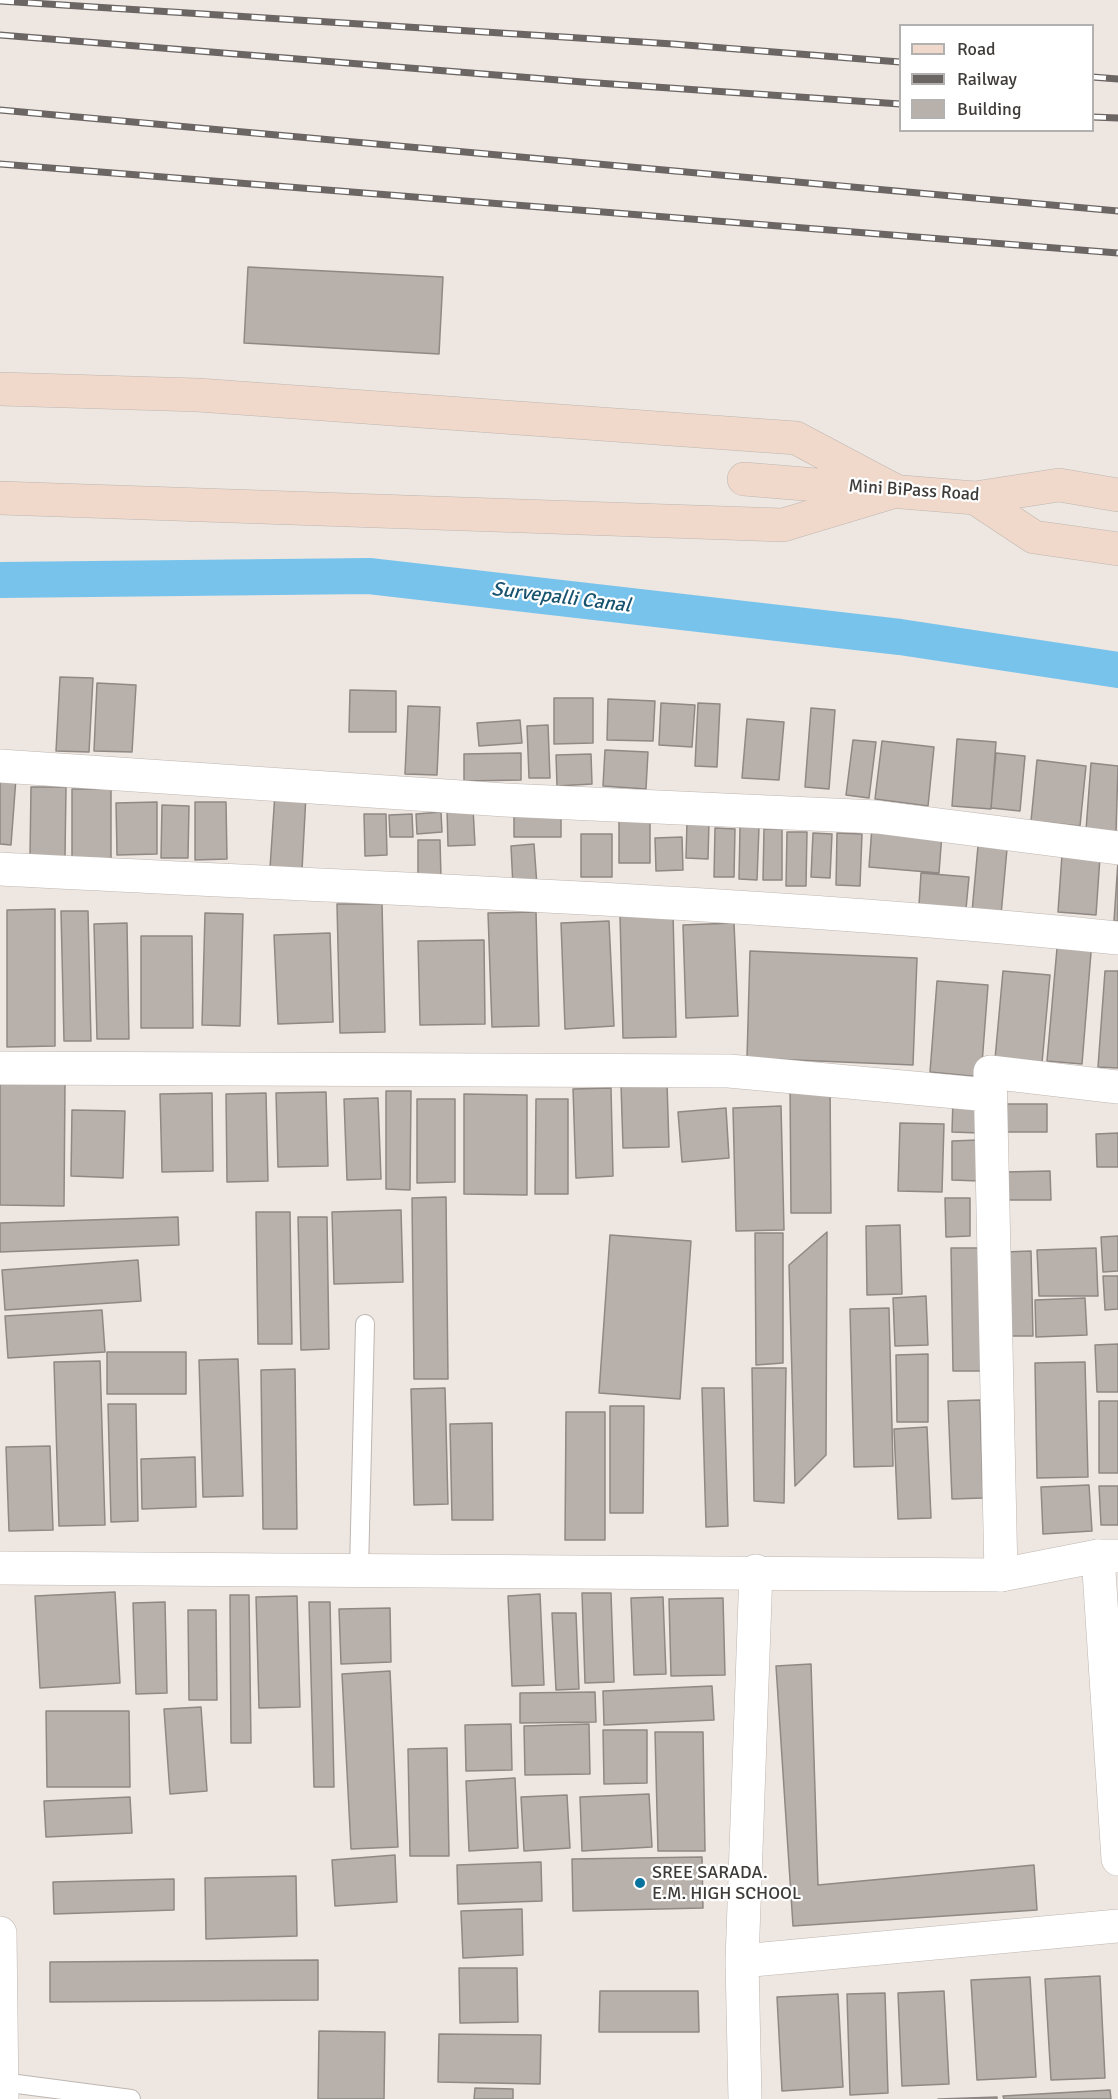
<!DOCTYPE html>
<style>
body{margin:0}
#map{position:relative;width:1118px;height:2099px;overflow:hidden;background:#eee6e1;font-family:Signika,sans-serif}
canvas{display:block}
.legend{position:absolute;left:899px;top:24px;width:195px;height:108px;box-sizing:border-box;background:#fff;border:2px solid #b2b1b0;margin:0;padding:8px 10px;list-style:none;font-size:18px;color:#3e3b39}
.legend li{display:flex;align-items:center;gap:12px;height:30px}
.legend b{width:30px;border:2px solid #b2b1b0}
</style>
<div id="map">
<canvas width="1118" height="2099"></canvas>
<ul class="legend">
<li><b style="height:8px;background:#f0d9ca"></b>Road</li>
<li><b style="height:8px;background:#6b6664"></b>Railway</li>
<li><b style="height:16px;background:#b7b0ab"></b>Building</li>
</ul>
</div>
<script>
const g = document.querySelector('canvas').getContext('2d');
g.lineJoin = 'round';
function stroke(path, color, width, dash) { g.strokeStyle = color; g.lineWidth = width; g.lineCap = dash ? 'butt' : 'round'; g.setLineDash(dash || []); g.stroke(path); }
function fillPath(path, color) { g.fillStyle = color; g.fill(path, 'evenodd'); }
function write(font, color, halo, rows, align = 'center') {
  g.font = font + ' Signika,sans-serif'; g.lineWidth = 4.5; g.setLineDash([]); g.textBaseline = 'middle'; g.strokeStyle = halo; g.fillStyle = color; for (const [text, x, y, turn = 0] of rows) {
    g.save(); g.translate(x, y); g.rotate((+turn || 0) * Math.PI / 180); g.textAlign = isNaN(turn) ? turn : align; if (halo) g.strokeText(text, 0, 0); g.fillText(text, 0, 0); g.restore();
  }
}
stroke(new Path2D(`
 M0 580 369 576 900 637 1118 670`), '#78c3ec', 36);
const building = new Path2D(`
 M248 267 443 277 439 354 244 343Z
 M60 677 93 678 89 752 56 751Z
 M97 683 136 685 132 752 94 751Z
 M350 690 396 691V732H349Z
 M554 698H593V743L554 744Z
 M608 699 655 701 653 741 607 740Z
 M661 703 695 705 692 747 659 745Z
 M698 703 720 704 717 767 695 766Z
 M408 706 440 707 437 775 405 774Z
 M811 708 835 710 829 789 805 787Z
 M747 719 784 722 779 780 742 778Z
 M520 720 522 743 479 746 477 723Z
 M548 725 550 778H529L527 726Z
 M957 739 996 742 991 809 952 806Z
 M853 740 876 742 869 798 846 795Z
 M882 741 934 747 928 806 875 799Z
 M605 750 648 752 646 789 603 786Z
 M521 753V780L464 781V754Z
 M996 753 1025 756 1020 811 991 808Z
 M591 754 592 784 557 786 556 755Z
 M1037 760 1086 766 1080 826 1031 821Z
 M1091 763 1118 766 1116 832 1086 830Z
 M0 776 16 778 11 845 0 844Z
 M31 787H66L65 857 30 856Z
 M72 789H111V859H72Z
 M275 793 306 795 302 870 270 868Z
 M157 802V854L117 855 116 803Z
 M195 802H226L227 859 195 860Z
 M162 805 189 806 188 858H161Z
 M473 808 475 845 448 846 447 809Z
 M441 812 442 832 417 834 416 814Z
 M364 814H386L387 855 365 856Z
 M412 814 413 837H390L389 815Z
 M514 815H561V837H514Z
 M619 820H650V863H619Z
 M687 821H709L708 859 686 858Z
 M740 827H759L757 880 739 879Z
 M872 827 942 833 939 873 869 867Z
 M715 828 735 829 734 877H714Z
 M764 829H782V880H763Z
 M787 832H807L806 886H786Z
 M813 833 832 834 830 878 811 877Z
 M837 833 862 834 860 886 836 885Z
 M581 834H612V877H581Z
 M682 837 683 870 656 871 655 838Z
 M418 840H440L441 878H418Z
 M534 844 537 886 513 887 511 846Z
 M978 846 1007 849 1001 915 972 912Z
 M1062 855 1100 857 1096 915 1058 912Z
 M1118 861V921H1114Z
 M921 873 969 877 966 909 919 905Z
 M337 904H382L385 1032 340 1033Z
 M55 909V1046L7 1047V910Z
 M61 911H88L91 1041H64Z
 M536 912 539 1026 492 1027 488 913Z
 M205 913 243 914 240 1026 202 1025Z
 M673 913 676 1037 623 1038 620 915Z
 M609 921 614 1026 565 1029 561 923Z
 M127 923 129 1039H97L94 924Z
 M734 923 738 1016 686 1018 683 925Z
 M330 933 333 1022 278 1024 274 935Z
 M141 936H192L193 1028H141Z
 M1058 937 1092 940 1082 1064 1047 1061Z
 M484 940 485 1024 420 1025 418 941Z
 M750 951 917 958 913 1065 747 1058Z
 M1003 971 1050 975 1042 1063 995 1059Z
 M1105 971H1118V1068L1098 1067Z
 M937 981 988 985 981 1077 930 1072Z
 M0 1082H65L64 1206 0 1205Z
 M667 1082 669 1147 623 1148 621 1084Z
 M790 1083H830L831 1213H791Z
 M611 1088 613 1176 576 1178 573 1089Z
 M386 1091H411L410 1190 386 1189Z
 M326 1092 328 1166 278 1167 276 1093Z
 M212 1093 213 1171 162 1172 160 1094Z
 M266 1093 268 1181 227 1182 226 1094Z
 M464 1094 527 1095V1195L464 1194Z
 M378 1098 381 1179 347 1180 344 1099Z
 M953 1098 981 1099 980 1133 952 1132Z
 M417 1099H455V1182L417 1183Z
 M536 1099H568V1194H535Z
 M1006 1104H1047V1132H1006Z
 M781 1106 784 1230 736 1231 733 1108Z
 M726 1108 729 1158 682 1162 678 1112Z
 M72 1110 125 1111 123 1178 71 1176Z
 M900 1123 944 1124 942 1192 898 1191Z
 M1118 1133V1167H1097L1096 1134Z
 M978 1140 979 1181 952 1180V1141Z
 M1050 1171 1051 1200H1005V1172Z
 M446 1197 448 1379H414L412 1198Z
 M945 1198H970V1236L946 1237Z
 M401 1210 403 1282 334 1284 332 1212Z
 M256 1212H290L292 1344H258Z
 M178 1217 179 1245 0 1252V1223Z
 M298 1217H327L329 1349 301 1350Z
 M900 1225 902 1294 867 1295 866 1226Z
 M827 1232 826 1455 795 1486 789 1265Z
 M755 1233H783V1363L756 1365Z
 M610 1235 691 1241 680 1399 599 1393Z
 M1118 1236V1271L1103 1272 1101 1237Z
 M951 1248H982L984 1371H953Z
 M1096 1248 1098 1296H1039L1037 1250Z
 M1031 1251 1033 1336H1006L1004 1252Z
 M138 1260 141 1301 5 1310 2 1270Z
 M1103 1276H1118V1309L1105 1310Z
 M926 1296 928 1345 895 1346 893 1298Z
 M1085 1298 1087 1335 1036 1337 1035 1300Z
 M889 1308 893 1466 854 1467 850 1309Z
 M102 1310 105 1352 8 1358 5 1316Z
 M1118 1344V1392H1097L1095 1345Z
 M107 1352H186V1394H107Z
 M928 1354V1422H897L896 1355Z
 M238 1359 243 1496 203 1497 199 1360Z
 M100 1361 105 1525 59 1526 54 1362Z
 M1085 1362 1088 1477 1037 1478 1035 1363Z
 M752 1368H786L784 1503 754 1501Z
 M295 1369 297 1529H263L261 1370Z
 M445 1388 448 1504 414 1505 411 1389Z
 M702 1388H724L728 1526 706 1527Z
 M980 1400 983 1498 952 1499 948 1401Z
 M1099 1401H1118V1473H1099Z
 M108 1404H136L138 1521 111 1522Z
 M610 1406H644L643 1513H610Z
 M566 1412H605V1540H565Z
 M492 1423 493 1520H452L450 1424Z
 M927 1427 931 1518 898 1519 894 1429Z
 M50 1446 53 1530 9 1531 6 1447Z
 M195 1457 196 1507 142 1509 141 1459Z
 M1089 1485 1092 1531 1043 1534 1041 1487Z
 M1099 1486H1118V1525H1101Z
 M115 1592 120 1683 40 1688 35 1596Z
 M582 1593H611L614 1682 585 1683Z
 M540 1594 544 1685 512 1686 508 1596Z
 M230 1595H249L251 1743H231Z
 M297 1596 300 1707 259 1708 256 1597Z
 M663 1597 666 1674 634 1675 631 1598Z
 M723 1598 725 1675 671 1676 669 1599Z
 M165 1602 167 1693 136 1694 133 1603Z
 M309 1602H330L334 1787H314Z
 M390 1608 391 1662 341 1664 339 1609Z
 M188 1610H216L217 1700H189Z
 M552 1613H576L579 1689 556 1690Z
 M811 1664 818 1885 1034 1865 1037 1910 793 1926 776 1666Z
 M390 1671 398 1847 351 1849 342 1674Z
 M712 1686 714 1720 604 1725 603 1691Z
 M595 1692 596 1722 520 1723V1693Z
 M201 1707 207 1791 170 1794 164 1709Z
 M46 1711H129L130 1787H47Z
 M511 1724 512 1770 466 1771 465 1725Z
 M589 1724 590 1774 525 1775 524 1726Z
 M603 1730H647V1783L604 1784Z
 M655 1732H703L705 1851H658Z
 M447 1748 449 1856H410L408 1749Z
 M515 1778 518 1848 469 1851 466 1781Z
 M649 1794 652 1847 582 1851 580 1797Z
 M567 1795 570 1848 524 1851 521 1797Z
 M130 1797 132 1833 46 1837 44 1801Z
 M395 1855 397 1902 335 1906 332 1860Z
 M702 1857 703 1908 573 1911 572 1859Z
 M541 1862 542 1901 458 1904 457 1865Z
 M296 1876 297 1936 206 1939 205 1878Z
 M174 1879V1910L54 1914 53 1882Z
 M522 1909 523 1955 463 1958 461 1911Z
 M318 1960V2000L50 2002V1962Z
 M459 1968H517L518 2022 460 2023Z
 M1100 1976 1105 2078 1051 2080 1045 1979Z
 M1030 1977 1036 2077 977 2080 971 1980Z
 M600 1991H698L699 2032H599Z
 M944 1991 949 2084 902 2086 898 1993Z
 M885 1993 888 2093 850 2095 847 1994Z
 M838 1994 843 2087 782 2091 777 1997Z
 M319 2031 385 2032 384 2099H318Z
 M439 2034 541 2035 540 2084 438 2082Z
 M475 2088 513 2089V2099H474Z
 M1110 2090 1111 2099H1004L1003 2096Z
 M997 2097V2099H938Z`);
fillPath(building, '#b7b0ab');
stroke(building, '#8f8884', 1.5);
const service = new Path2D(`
 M359 1570 365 1324
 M2 2082 131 2099`);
const minor = new Path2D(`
 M0 869C373 889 747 900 1118 938
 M0 1068 729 1071 989 1095
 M1098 1556 1118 1859
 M1001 1575 990 1072 1118 1087
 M0 1933 2 2099
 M742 1961 1118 1926
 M745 2099 742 1961 756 1571`);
const tertiary = new Path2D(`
 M0 766 505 800 877 817 1118 848
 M0 1568 1001 1575 1098 1556H1118`);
const secondary = new Path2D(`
 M0 389 198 395 796 438 896 491
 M744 479 975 498 1059 485 1118 495
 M0 498 783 525 896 491
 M975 498 1034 537 1118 549`);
stroke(service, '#bdb6b1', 20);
stroke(minor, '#bdb6b1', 34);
stroke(tertiary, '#bdb6b1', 34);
stroke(secondary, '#bdb6b1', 34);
stroke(service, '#fff', 18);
stroke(minor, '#fff', 33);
stroke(tertiary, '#fff', 33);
stroke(secondary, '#f0d9ca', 33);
const rail = new Path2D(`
 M0 1 673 44 900 62
 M0 35 583 82 900 104
 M1092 77 1118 79
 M0 110 1118 211
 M1092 117 1118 118
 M0 164 1118 253`);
stroke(rail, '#6b6664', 7);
stroke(rail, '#fff', 4.5, [14]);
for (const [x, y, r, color] of [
 [640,1883,6,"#05739e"]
]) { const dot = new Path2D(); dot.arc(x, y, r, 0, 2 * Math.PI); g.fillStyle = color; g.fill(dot); stroke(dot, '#fff', 2); }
write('18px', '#3e3b39', '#fff', [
 ["Mini BiPass Road",914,491,4]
]);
write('18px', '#3e3b39', '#fff', [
 ["SREE SARADA.",652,1873],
 ["E.M. HIGH SCHOOL",652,1894]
], 'left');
write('italic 20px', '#18536f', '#fff', [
 ["Survepalli Canal",561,598,7]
]);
</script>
